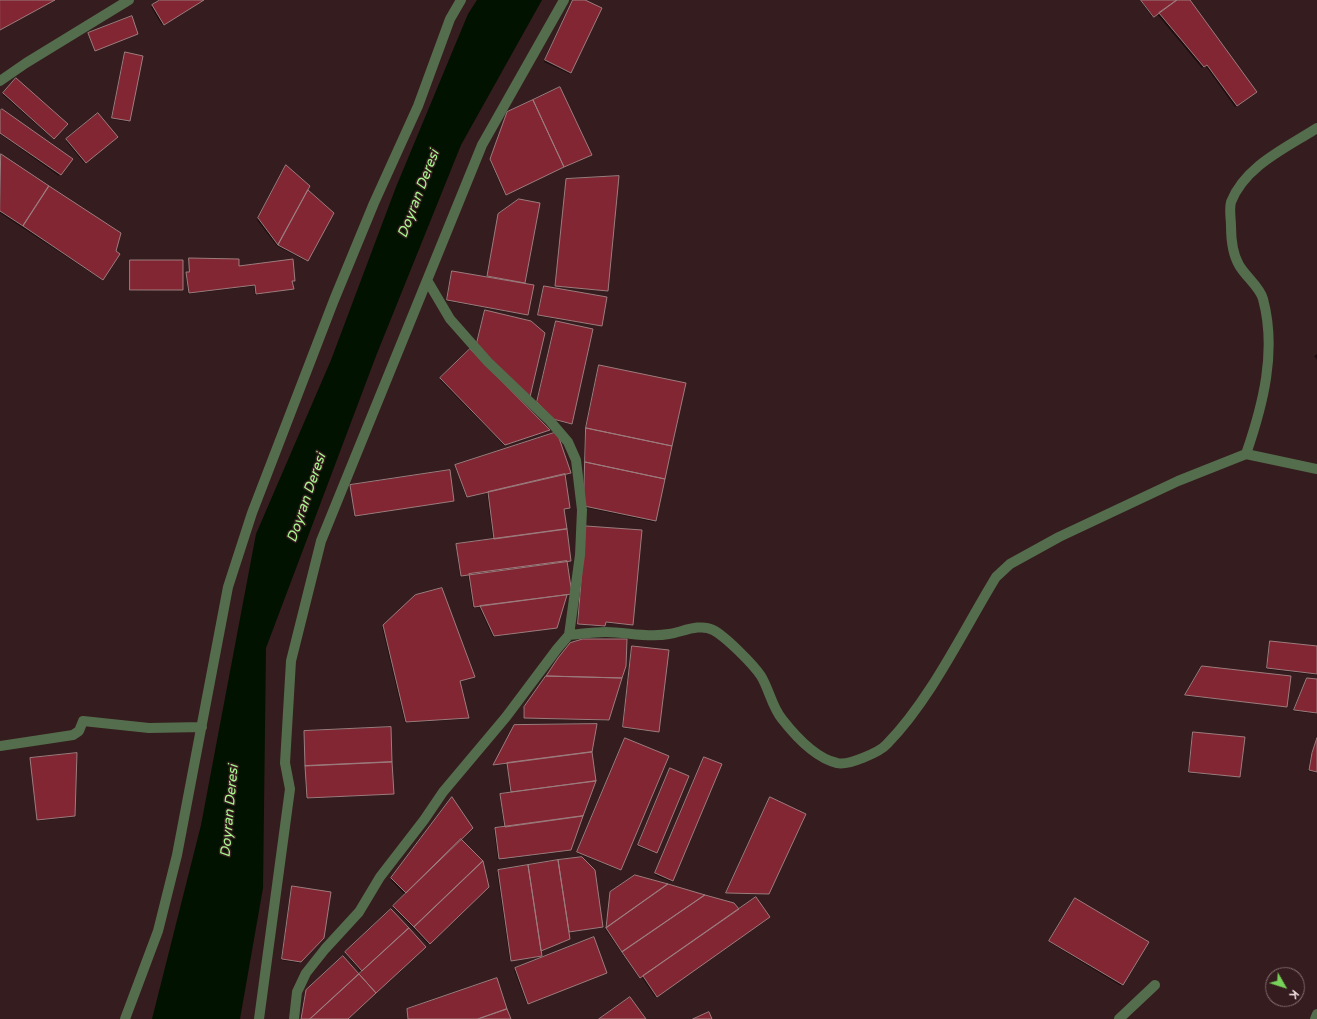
<!DOCTYPE html>
<style>
body{margin:0}
#map{position:relative;width:1317px;height:1019px;overflow:hidden;background:#351c1e;font-family:"Varela Round",sans-serif}
canvas{display:block}
.north{position:absolute;left:1265px;top:967px;width:40px;height:40px;box-sizing:border-box;background:#351c1e;border:1px solid #856e70;border-radius:50%;rotate:129deg;font-size:11px;font-weight:700;line-height:16px;text-align:center;color:#fceaea}
.north::after{content:'';display:block;margin:auto;width:14px;height:18px;background:#77d259;clip-path:polygon(50% 0,100% 100%,50% 72%,0 100%)}
</style>
<div id="map">
<canvas width="1317" height="1019"></canvas>
<div class="north">K</div>
</div>
<script>
const g = document.querySelector('canvas').getContext('2d');
g.lineJoin = 'round';
function fillPath(path, color) { g.fillStyle = color; g.fill(path, 'evenodd'); }
function stroke(path, color, width, dash) { g.strokeStyle = color; g.lineWidth = width; g.lineCap = dash ? 'butt' : 'round'; g.setLineDash(dash || []); g.stroke(path); }
function write(font, color, halo, rows, align = 'center') {
  g.font = font + ' "Varela Round",sans-serif'; g.lineWidth = 3; g.setLineDash([]); g.textBaseline = 'middle'; g.strokeStyle = halo; g.fillStyle = color; for (const [text, x, y, turn = 0] of rows) {
    g.save(); g.translate(x, y); g.rotate((+turn || 0) * Math.PI / 180); g.textAlign = isNaN(turn) ? turn : align; if (halo) g.strokeText(text, 0, 0); g.fillText(text, 0, 0); g.restore();
  }
}
fillPath(new Path2D(`
 M477 0H542L461 145 376 356 266 648 263 888 240 1019H152L201 825 256 534 331 360 396 187 468 14Z`), '#021200');
fillPath(new Path2D(`
 M162 0H203L162 25 151 7Z
 M574 0H582L570 74 544 62Z
 M1140 0H1188L1255 93 1235 107 1205 65 1202 68 1157 14 1152 17Z
 M89 34H137L94 51Z
 M125 53 142 57 128 122 112 119Z
 M16 80 66 124 53 139 3 95Z
 M0 112 71 159 59 176 0 134Z
 M508 112 589 155 505 195 490 161Z
 M98 115 116 137 84 163 66 141Z
 M1 156 103 279 102 280 0 213Z
 M285 167 306 190 333 213 306 261 277 246 257 220Z
 M566 181 607 290 606 291 555 286Z
 M499 214 525 282 522 284 526 315 446 301 452 272 486 278Z
 M190 259 238 267 294 280 291 281 292 289 255 295 254 286 188 294 186 274 188 273Z
 M131 261 182 289 130 291Z
 M544 287 606 298 601 326 538 316Z
 M556 322 571 423 570 424 552 420 536 404Z
 M470 350 549 430 548 431 504 445 440 380Z
 M1317 354V360L1314 356Z
 M599 366 655 521 654 522 583 507 585 430Z
 M455 466 570 473 564 475 568 507 563 509 570 560 566 562 571 594 565 595 555 628 493 637 479 607 473 608 468 575 460 576 456 546 493 540 487 493 466 497Z
 M351 486 453 501 354 517Z
 M585 528 632 624 631 625 605 623 603 627 577 624Z
 M415 596 474 677 459 681 467 719 405 723 382 627Z
 M1270 642 1317 647V675L1266 669Z
 M632 648 658 731 657 732 622 728Z
 M557 660 608 720 607 721 523 718V709Z
 M1201 669 1286 706 1185 696Z
 M1307 679 1317 680V714L1293 711Z
 M513 727 591 752 595 781 569 851 498 860 494 830 504 828 500 796 510 793 507 764 493 766Z
 M304 732 393 794 306 799Z
 M1193 733 1239 777 1188 773Z
 M1317 738V773L1308 771 1311 755Z
 M624 740 620 869 619 870 577 853Z
 M31 759 74 816 73 817 37 821Z
 M703 759 673 880 672 882 655 875Z
 M669 771 656 852 655 853 637 846Z
 M452 799 460 839 488 887 428 944 393 907 405 895 391 880Z
 M769 800 768 893 726 894Z
 M581 858 602 927 568 933 540 951V957L510 961 497 872Z
 M292 888 323 937 299 963 281 960Z
 M611 893 739 910 768 918 655 997 641 976 639 978 605 929Z
 M1074 900 1122 984 1121 986 1049 942Z
 M391 911 425 947 347 1019H300L305 992 343 957 359 975 362 973 345 953Z
 M593 938 606 973 527 1004 514 970Z`), '#0007');
const building = new Path2D(`
 M0 0H55L0 30Z
 M160 0H204L164 25 152 5Z
 M573 0H585L602 8 571 73 545 60Z
 M1141 0H1177L1154 17Z
 M1177 0H1190L1257 92 1237 106 1207 65 1204 67 1159 13Z
 M132 16 138 34 95 51 88 33Z
 M125 52 143 56 130 121 112 118Z
 M16 78 68 124 54 139 3 93Z
 M560 87 592 155 564 167 533 100Z
 M533 100 564 167 506 195 490 159 507 112Z
 M2 109 73 159 61 175 0 133V111Z
 M98 113 118 137 86 163 66 139Z
 M1 154 49 186 23 226 0 211Z
 M286 165 310 186 278 245 258 218Z
 M619 176 608 291 555 286 566 179Z
 M49 186 121 233 116 251 120 254 103 280 23 226Z
 M308 190 334 213 308 261 278 245Z
 M519 199 540 203 525 283 487 276 498 214Z
 M189 258 239 259V266L293 259 295 281H292L294 289 256 294 255 285 189 293 186 272H189Z
 M130 260H183V290H130Z
 M452 271 534 285 528 315 447 300Z
 M544 286 607 297 602 326 538 315Z
 M485 310 531 321 545 333 530 397 476 347Z
 M556 321 593 329 572 424 553 419 537 402Z
 M470 349 550 430 505 445 440 378Z
 M599 365 686 383 672 446 586 428Z
 M586 428 672 446 665 479 585 462Z
 M557 432 571 473 467 497 455 465Z
 M585 462 665 479 656 521 584 506Z
 M450 470 454 501 355 516 350 485Z
 M565 474 570 508 564 509 567 529 494 539 488 492Z
 M586 526 642 530 633 625 606 622 605 626 578 624Z
 M567 529 571 561 461 576 456 544Z
 M567 561 572 594 474 607 469 574Z
 M442 588 475 677 460 681 469 718 406 722 383 625 415 595Z
 M567 595 557 628 494 636 480 606Z
 M583 639H627L626 666 622 678 546 676 558 658 570 643Z
 M1270 641 1317 646V674L1267 668Z
 M632 646 669 650 659 732 623 727Z
 M1202 666 1291 676 1287 707 1185 695Z
 M546 676 622 678 609 720 524 718V707Z
 M1307 678 1317 679V713L1294 710Z
 M597 724 592 752 493 765 514 725Z
 M391 727 392 762 305 766 304 731Z
 M1193 732 1245 737 1240 777 1189 772Z
 M625 738 669 756 621 870 577 852Z
 M1317 738V772L1309 770 1312 753Z
 M592 752 596 781 511 792 507 763Z
 M77 753 75 816 37 820 30 758Z
 M704 757 722 764 673 881 655 873Z
 M392 762 394 794 307 798 305 766Z
 M670 768 689 776 657 853 638 845Z
 M596 781 583 816 505 827 500 794Z
 M452 797 473 828 406 893 391 878Z
 M770 797 806 814 769 894 726 893Z
 M583 816 571 850 499 859 495 828Z
 M461 839 483 861 414 927 393 906Z
 M582 857 595 870 603 927 569 932 558 860Z
 M558 860 570 939 541 951 528 865Z
 M483 861 489 887 430 944 414 927Z
 M528 865 542 956 511 961 498 870Z
 M635 875 668 884 606 928 610 892Z
 M668 884 705 895 622 952 606 928Z
 M292 886 331 892 324 938 301 962 282 959Z
 M705 895 734 903 739 909 640 978 622 952Z
 M756 897 770 917 657 997 643 976Z
 M1075 898 1149 942 1123 985 1049 941Z
 M391 909 409 928 362 971 345 952Z
 M409 928 426 947 376 993 359 974Z
 M594 937 607 973 528 1004 515 968Z
 M343 956 359 974 310 1019H301L306 990Z
 M359 974 376 993 348 1019H310Z
 M497 978 507 1009 478 1019H408L407 1009Z
 M630 997 646 1019H599Z
 M507 1009 511 1019H478Z
 M709 1012 712 1019H693Z`);
fillPath(building, '#832634');
stroke(building, '#9c7c7d', 1);
stroke(new Path2D(`
 M0 81 26 63 129 0
 M427 280 450 319 488 362 550 421 568 442 576 460 582 510 580 555 569 635
 M1246 454C1263 405 1277 351 1263 299 1260 287 1245 276 1239 265 1232 253 1231 239 1231 226 1231 219 1229 209 1231 202 1245 166 1286 148 1317 128
 M0 746 73 735 79 731 83 721 149 728 202 727
 M125 1019 158 931 177 855 228 587 252 513 334 300 374 203 418 106 450 19 461 0
 M259 1019 290 789 285 763 291 661 321 541 482 145 564 0
 M294 1019 297 992 306 973 325 949 359 912 380 877 424 820 443 792 506 717 557 649 569 635C581 634 594 632 606 632 627 632 647 638 669 634 682 632 700 623 713 630 725 636 753 664 761 676 769 689 772 707 782 719 796 737 815 758 837 763 848 766 880 752 887 744 931 699 963 631 996 577L1010 564 1059 537 1178 481 1246 454 1317 469
 M1119 1019 1155 985
 M1315 1019 1317 1014`), '#546d4d', 10);
write('italic 14px', '#a8f790', '#351c1e', [
 ["Doyran Deresi",419,194,-69],
 ["Doyran Deresi",307,498,-71],
 ["Doyran Deresi",230,811,-85]
]);
</script>
